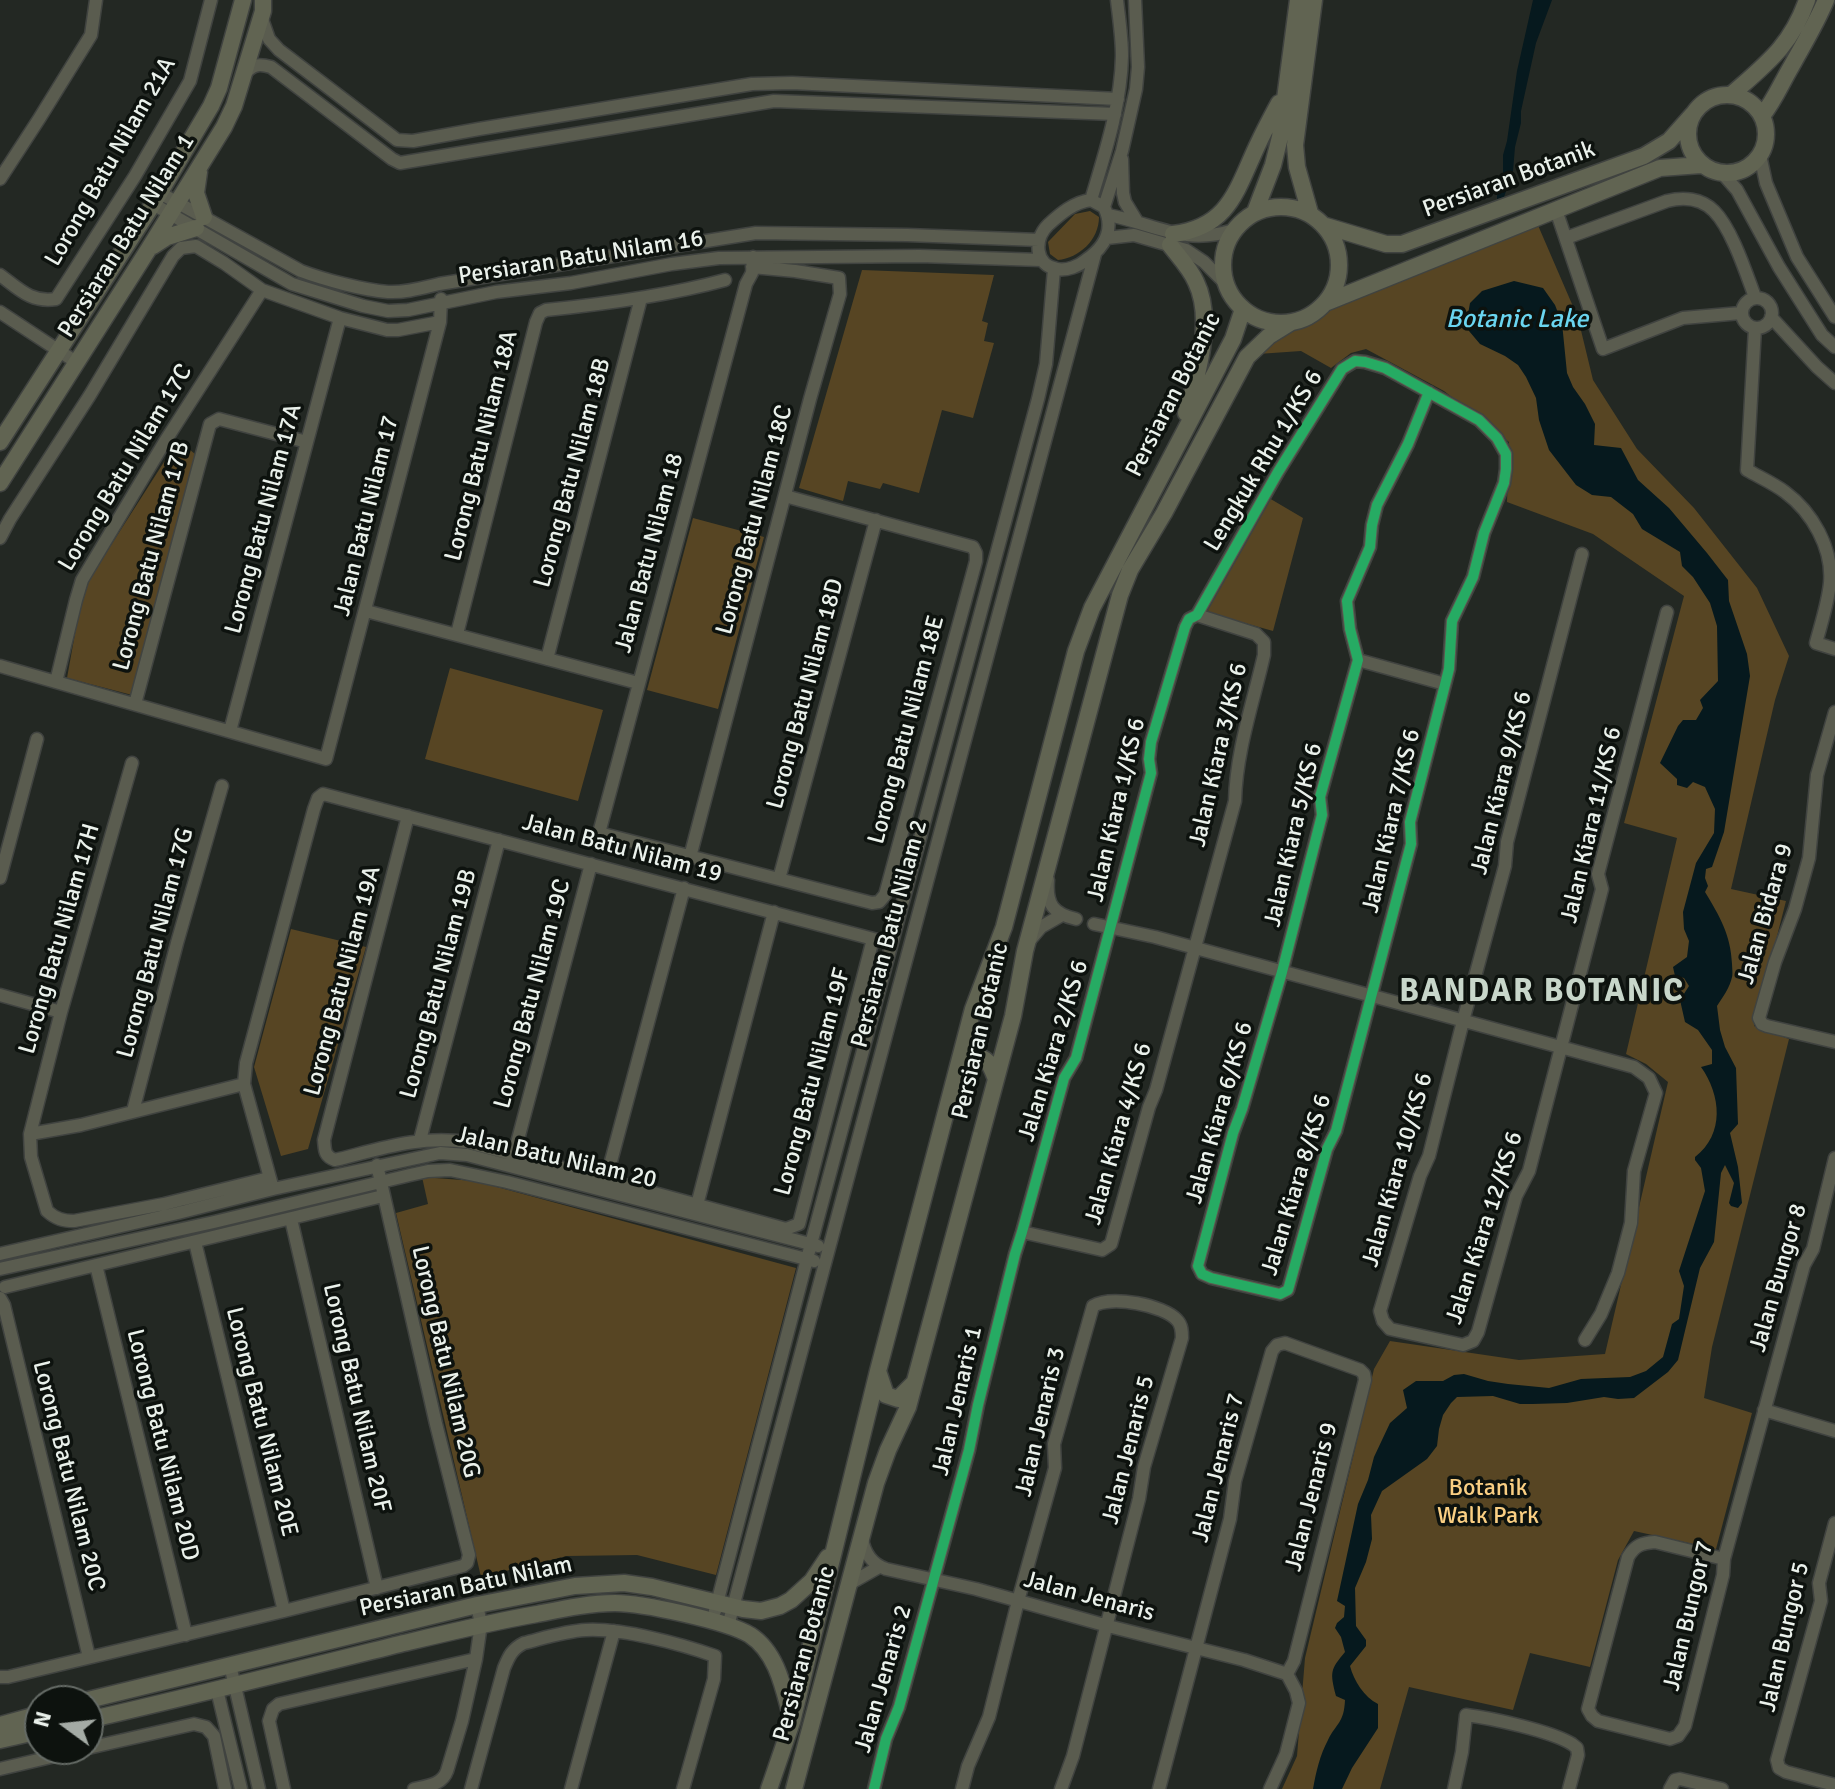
<!DOCTYPE html>
<style>
body{margin:0}
#map{position:relative;width:1835px;height:1789px;overflow:hidden;background:#232823;font-family:Signika,sans-serif}
canvas{display:block}
.north{position:absolute;left:24px;top:1685px;width:80px;height:80px;box-sizing:border-box;background:#0d120e;border:2px solid #656b66;border-radius:50%;rotate:285deg;font-size:22px;font-weight:700;line-height:32px;text-align:center;color:#eaf1eb}
.north::after{content:'';display:block;margin:auto;width:28px;height:36px;background:#a4aba5;clip-path:polygon(50% 0,100% 100%,50% 72%,0 100%)}
</style>
<div id="map">
<canvas width="1835" height="1789"></canvas>
<div class="north">N</div>
</div>
<script>
const g = document.querySelector('canvas').getContext('2d');
g.lineJoin = 'round';
function fillPath(path, color) { g.fillStyle = color; g.fill(path, 'evenodd'); }
function stroke(path, color, width, dash) { g.strokeStyle = color; g.lineWidth = width; g.lineCap = dash ? 'butt' : 'round'; g.setLineDash(dash || []); g.stroke(path); }
function write(font, color, halo, rows, align = 'center') {
  g.font = font + ' Signika,sans-serif'; g.lineWidth = 7; g.setLineDash([]); g.textBaseline = 'middle'; g.strokeStyle = halo; g.fillStyle = color; for (const [text, x, y, turn = 0] of rows) {
    g.save(); g.translate(x, y); g.rotate((+turn || 0) * Math.PI / 180); g.textAlign = isNaN(turn) ? turn : align; if (halo) g.strokeText(text, 0, 0); g.fillText(text, 0, 0); g.restore();
  }
}
fillPath(new Path2D(`
 M1090 211 1099 217C1099 240 1079 258 1058 260L1050 254 1048 242 1075 214Z
 M1537 223 1578 318 1593 380 1637 449 1694 508 1757 588 1789 656 1775 700 1731 889 1786 901 1754 1026 1789 1039 1712 1347 1704 1398 1752 1413 1716 1549 1634 1531 1618 1560 1590 1667 1530 1653 1513 1710 1409 1687 1380 1789H1282L1297 1756 1305 1658 1374 1369 1390 1341 1519 1360 1605 1354 1668 1082 1646 1064 1626 1054 1677 838 1624 823 1684 596 1593 534 1507 502 1509 442 1444 391 1366 349 1351 353 1331 368 1301 351 1258 354 1290 325Z
 M862 270 994 275 982 321 988 323 984 341 994 343 973 418 942 410 919 493 883 483 880 489 848 481 843 501 799 488Z
 M178 440 195 454 132 695 67 678 83 589Z
 M1269 498 1303 518 1273 631 1209 613 1206 604Z
 M693 518 764 537 718 709 647 690Z
 M450 668 603 710 578 801 425 759Z
 M291 929 366 947 308 1149 281 1156 254 1067Z
 M422 1177 475 1181 796 1268 716 1575 637 1555 567 1556 481 1577 396 1213 428 1204Z`), '#574523');
fillPath(new Path2D(`
 M1533 0H1552L1536 43 1521 111V123L1515 147 1513 171 1504 197 1497 199V193L1500 187 1503 175V155L1507 141 1517 71Z
 M1514 281 1543 288 1555 305 1562 323 1567 373 1573 387 1585 404 1595 424 1594 445 1621 448 1638 480 1669 508 1707 553 1728 580 1729 601 1747 654 1750 676 1724 832 1712 867 1706 869 1705 878 1708 886 1705 892C1719 915 1731 935 1732 964 1732 966 1733 975 1732 977 1730 987 1723 997 1717 1006L1720 1030 1725 1047 1736 1068 1738 1124 1730 1133 1738 1167 1742 1203 1738 1208 1731 1206 1729 1203 1734 1183 1725 1165 1721 1173 1714 1242 1700 1268 1678 1360 1668 1372 1634 1398 1618 1399 1604 1397 1567 1403 1532 1404H1520L1493 1396 1457 1397 1451 1403 1443 1415 1439 1429 1437 1446 1427 1459 1382 1491 1371 1515 1372 1539 1366 1562 1355 1588 1356 1626 1366 1640V1646L1350 1666C1354 1681 1364 1697 1378 1704V1728L1352 1768 1342 1789H1313C1316 1772 1320 1755 1328 1740 1337 1722 1344 1723 1345 1700L1336 1696C1330 1672 1330 1670 1345 1652L1341 1637 1335 1628 1337 1623 1344 1617 1345 1606 1337 1601 1358 1504 1368 1480 1374 1457 1390 1423 1407 1408 1403 1390 1416 1381H1443L1454 1375 1464 1374 1488 1381 1508 1384 1549 1388 1581 1379 1630 1377 1646 1371 1663 1357 1672 1324 1679 1319 1684 1286 1679 1271 1705 1191 1701 1168 1695 1160V1157C1725 1134 1721 1095 1701 1067L1712 1064V1050L1698 1030 1685 1022 1680 1000 1689 986 1684 978 1675 976 1673 967 1687 957 1689 941 1684 929 1683 912 1696 863 1714 833 1715 809 1705 787 1693 782 1687 788 1677 785V779L1660 763 1678 726 1683 720H1696L1703 708 1700 700 1718 681 1717 626 1710 603 1693 577 1682 566 1680 552 1642 529 1633 514 1611 497 1592 495 1576 485 1549 450 1539 420 1536 398 1526 377 1518 365 1505 356 1480 344 1469 331 1467 320 1470 303 1482 291Z`), '#06191e');
const minor = new Path2D(`
 M262 19 269 39 279 50 397 140 413 141 479 129 752 84 792 83 1118 99
 M243 75C253 65 257 63 271 67L392 159 400 163 774 101 1115 114
 M1760 155 1766 183 1797 257 1835 317
 M1122 159 1123 193 1125 202 1136 220
 M1723 174 1737 190 1779 267 1822 335 1835 347
 M0 179 39 119 91 35 96 0
 M160 193 301 271C325 280 363 290 388 292 405 293 422 288 439 284L756 233 907 235 1039 240
 M1091 200 1104 207C1115 229 1105 247 1086 260 1079 266 1067 271 1057 269 1034 265 1034 239 1048 225 1060 214 1074 202 1091 200Z
 M1091 200C1105 153 1121 105 1122 56 1122 37 1119 18 1117 0
 M153 204 292 284 363 306 388 311 408 310 496 292 571 283 672 264 719 258 920 256 1041 260
 M1104 207 1122 151 1136 89 1138 67 1135 0
 M1556 210 1603 349 1683 318 1741 313
 M1108 215C1156 224 1183 246 1234 230
 M1107 238 1134 235 1186 250 1204 262 1225 283
 M1566 238 1667 201C1683 197 1701 198 1714 211 1732 229 1746 273 1755 297
 M753 257 752 273 746 284 599 833 872 903 879 902 885 895 976 561V553L973 547 785 496
 M0 275C19 289 31 303 56 299L135 176 190 81 211 0
 M1742 313a15 15 0 1 1 30 0a15 15 0 1 1-30 0Z
 M0 312 76 362
 M1771 317 1817 367 1835 383
 M1755 328 1747 470C1759 477 1773 483 1785 492 1812 512 1833 548 1830 583 1828 603 1821 624 1816 643L1835 649
 M0 538 10 519 90 395 173 256 181 248 196 246 224 263 262 290 340 318 387 330H398L440 322
 M1582 554 1507 842 1505 866 1463 1021 1429 1156 1420 1176 1380 1311 1383 1321 1390 1329 1463 1345 1473 1341 1478 1332 1516 1196 1529 1171 1602 889 1598 874 1667 612
 M366 611 638 683
 M457 634 536 322 540 313 546 310C606 304 666 296 725 280
 M547 659 641 298
 M1358 660 1445 684
 M0 666 326 759 440 322 441 299
 M56 682 76 600 82 580 164 443 262 290
 M135 704 210 424 219 419 307 442
 M1835 712 1817 775 1809 858 1795 909 1775 962 1759 1018 1762 1024 1767 1026 1835 1042
 M230 731 340 318
 M132 763 61 1012 30 1134 31 1157 47 1211C56 1219 63 1221 74 1221L164 1204 269 1178
 M408 816 324 1140C325 1150 324 1156 335 1160 380 1149 420 1135 467 1142L786 1229 799 1224 873 939
 M690 857 810 399 840 294 839 278 795 271 752 267
 M0 878 37 739
 M779 879 876 520
 M1048 880C1046 904 1053 914 1076 919
 M1094 924 1155 937 1634 1067 1649 1078 1656 1093 1634 1171 1631 1223 1618 1273 1601 1314 1585 1340
 M1030 940 1041 927 1062 915
 M0 995 61 1012
 M133 1111 177 943 222 786
 M30 1134 81 1125 244 1084
 M420 1140 499 840
 M512 1162 591 864
 M606 1180 684 888
 M273 1189 244 1084 246 1063 314 809 318 798 323 794 881 941
 M697 1205 774 912
 M291 1219 377 1588
 M1022 1232 1102 1250 1111 1244 1149 1107 1156 1090 1235 801C1236 752 1253 703 1264 655V642L1256 634 1197 615
 M195 1242 284 1611
 M0 1254 178 1213 273 1189 440 1153 467 1155 818 1246
 M96 1265 186 1635
 M0 1269 214 1222 410 1175 428 1171 450 1170 507 1182 814 1261
 M5 1287 383 1196
 M0 1298 4 1305 89 1657
 M1764 1410 1835 1431
 M1835 1523 1819 1583 1821 1601 1777 1760 1779 1768 1786 1772 1835 1785
 M862 1538C864 1552 872 1564 886 1569L976 1589 1108 1626 1244 1660 1287 1674
 M1724 1559 1655 1542C1642 1543 1635 1545 1628 1557L1588 1709 1592 1716 1598 1721 1670 1739 1678 1736 1685 1726 1723 1575 1724 1559 1804 1265 1813 1249 1835 1158
 M849 1584 879 1567
 M715 1611 807 1259 1038 399 1046 364 1054 269
 M728 1626 1095 254
 M230 1665 259 1789
 M0 1677H8L284 1611 463 1566 467 1563 469 1555 436 1424 377 1165
 M217 1690 241 1789
 M88 1748 194 1724 206 1727 214 1736 225 1789
 M0 1769 85 1749
 M284 1789 269 1721 273 1709 279 1704 476 1659
 M414 1789C427 1786 442 1785 447 1771L462 1721 476 1659 481 1624 477 1605
 M471 1789 504 1668C509 1656 512 1649 524 1643 544 1638 565 1631 586 1630 622 1628 681 1644 715 1656L714 1679 683 1789
 M571 1789 614 1631
 M874 1789 886 1739 899 1707 969 1450 978 1405 1015 1254 1022 1232 1064 1078 1076 1058 1151 773 1149 759 1151 742 1185 627 1189 619 1197 615 1278 472 1342 369 1355 361 1365 362 1385 368 1479 420 1497 438 1506 454V469L1504 483 1484 533 1473 577 1452 621 1449 669 1410 822 1411 844 1336 1131 1327 1149 1288 1290 1280 1294 1211 1278 1202 1274 1198 1266 1233 1133 1242 1109 1282 972 1322 815 1320 797 1358 660 1350 629 1347 601 1370 547 1372 525 1377 505 1408 444 1429 392
 M962 1789 968 1766 989 1717 1018 1601 1055 1468 1054 1444 1093 1306C1111 1295 1164 1305 1177 1320 1182 1325 1182 1332 1182 1338L1144 1467 1139 1499 1073 1756 1061 1789
 M1159 1789 1230 1519 1235 1481 1272 1351 1277 1345 1285 1343 1360 1370 1364 1374 1365 1380 1294 1661 1287 1674
 M1270 1789 1286 1754 1299 1703 1296 1691 1287 1674
 M1454 1789 1462 1752 1466 1715C1491 1718 1551 1731 1572 1744L1577 1748 1578 1755 1569 1789
 M1670 1789 1675 1780 1680 1779 1722 1789`);
const major = new Path2D(`
 M1688 134a39 39 0 1 1 78 0a39 39 0 1 1-78 0Z
 M1731 95C1766 64 1791 46 1807 0
 M1762 116C1774 101 1781 84 1791 67 1803 45 1816 24 1826 0
 M199 172 196 193 204 217
 M1223 265a58 58 0 1 1 116 0a58 58 0 1 1-116 0Z
 M1255 212 1273 165 1280 137 1298 0
 M1310 213 1297 167 1295 145 1314 0
 M1326 226 1386 244H1402L1644 156 1669 141 1693 114
 M1173 234C1231 227 1237 187 1259 142 1265 129 1272 116 1279 103
 M1170 245C1179 257 1190 268 1196 282 1214 319 1198 375 1186 413
 M153 246 167 237 196 228
 M1325 303 1660 168 1701 165
 M0 442 153 204 211 106 219 88 243 0
 M0 483 148 250 224 127 234 106 263 11V0
 M958 1071 975 1057C989 1057 991 1067 996 1079
 M878 1371 886 1395 898 1399 913 1384
 M84 1701 477 1605 575 1586 624 1583 652 1587 743 1609 761 1611 780 1606 791 1600 812 1581 828 1557
 M88 1720C193 1696 296 1670 400 1644 446 1633 491 1622 537 1614 562 1609 589 1603 615 1603 642 1603 727 1621 750 1635 778 1653 784 1691 792 1720
 M0 1725 40 1714
 M0 1740 40 1731
 M769 1789 792 1722 878 1371 973 1009 1004 927 1076 651 1092 608 1233 339 1243 309
 M794 1789 876 1483 888 1450 908 1407 1013 1016 1025 951 1120 595 1130 570 1164 513 1247 357 1269 336 1290 323`);
stroke(minor, '#404340', 15);
stroke(major, '#404340', 19);
stroke(minor, '#5a5c4f', 12);
stroke(major, '#616452', 16);
stroke(new Path2D(`
 M874 1789 886 1739 899 1707 969 1450 978 1405 1015 1254 1022 1232 1064 1078 1076 1058 1151 773 1149 759 1151 742 1185 627 1189 619 1197 615 1278 472 1342 369 1355 361 1365 362 1385 368 1479 420 1497 438 1506 454V469L1504 483 1484 533 1473 577 1452 621 1449 669 1410 822 1411 844 1336 1131 1327 1149 1288 1290 1280 1294 1211 1278 1202 1274 1198 1266 1233 1133 1242 1109 1282 972 1322 815 1320 797 1358 660 1350 629 1347 601 1370 547 1372 525 1377 505 1408 444 1429 392`), '#26ab63', 10);
write('24px', '#eaf1eb', '#0d120e', [
 ["Lorong Batu Nilam 21A",111,162,-60],
 ["Persiaran Botanik",1509,180,-20],
 ["Persiaran Batu Nilam 1",127,236,-58],
 ["Persiaran Batu Nilam 16",581,258,-9],
 ["Persiaran Botanic",1174,395,-63],
 ["Lorong Batu Nilam 18A",482,446,-76],
 ["Lengkuk Rhu 1/KS 6",1264,461,-59],
 ["Lorong Batu Nilam 17C",126,468,-59],
 ["Lorong Batu Nilam 18B",573,473,-75],
 ["Jalan Batu Nilam 17",367,516,-76],
 ["Lorong Batu Nilam 17A",264,519,-75],
 ["Lorong Batu Nilam 18C",755,520,-75],
 ["Jalan Batu Nilam 18",650,553,-75],
 ["Lorong Batu Nilam 17B",152,556,-75],
 ["Lorong Batu Nilam 18D",806,694,-75],
 ["Lorong Batu Nilam 18E",907,730,-75],
 ["Jalan Kiara 3/KS 6",1219,755,-77],
 ["Jalan Kiara 9/KS 6",1502,783,-76],
 ["Jalan Kiara 1/KS 6",1117,810,-77],
 ["Jalan Kiara 7/KS 6",1392,821,-77],
 ["Jalan Kiara 11/KS 6",1592,825,-77],
 ["Jalan Kiara 5/KS 6",1294,835,-77],
 ["Jalan Batu Nilam 19",622,849,15],
 ["Jalan Bidara 9",1766,914,-74],
 ["Persiaran Batu Nilam 2",890,934,-75],
 ["Lorong Batu Nilam 17H",60,939,-74],
 ["Lorong Batu Nilam 17G",156,943,-75],
 ["Lorong Batu Nilam 19A",343,981,-75],
 ["Lorong Batu Nilam 19B",439,984,-75],
 ["Lorong Batu Nilam 19C",533,994,-75],
 ["Persiaran Botanic",981,1031,-77],
 ["Jalan Kiara 2/KS 6",1054,1051,-73],
 ["Lorong Batu Nilam 19F",813,1082,-75],
 ["Jalan Kiara 6/KS 6",1220,1113,-74],
 ["Jalan Kiara 4/KS 6",1119,1134,-74],
 ["Jalan Batu Nilam 20",556,1158,13],
 ["Jalan Kiara 10/KS 6",1398,1170,-74],
 ["Jalan Kiara 8/KS 6",1297,1185,-73],
 ["Jalan Kiara 12/KS 6",1485,1228,-72],
 ["Jalan Bungor 8",1779,1278,-74],
 ["Lorong Batu Nilam 20G",445,1362,77],
 ["Lorong Batu Nilam 20F",356,1398,77],
 ["Jalan Jenaris 1",958,1401,-77],
 ["Lorong Batu Nilam 20E",261,1422,76],
 ["Jalan Jenaris 3",1041,1422,-77],
 ["Lorong Batu Nilam 20D",162,1445,76],
 ["Jalan Jenaris 5",1129,1450,-76],
 ["Jalan Jenaris 7",1219,1468,-76],
 ["Lorong Batu Nilam 20C",68,1476,76],
 ["Jalan Jenaris 9",1312,1497,-76],
 ["Persiaran Batu Nilam",466,1587,-12],
 ["Jalan Jenaris",1089,1597,15],
 ["Jalan Bungor 7",1689,1616,-77],
 ["Jalan Bungor 5",1785,1637,-77],
 ["Persiaran Botanic",805,1654,-75],
 ["Jalan Jenaris 2",884,1679,-74]
]);
write('24px', '#facf83', '#0d120e', [
 ["Botanik",1488,1489],
 ["Walk Park",1488,1517]
]);
write('italic 26px', '#6ad5f0', '#0d120e', [
 ["Botanic Lake",1517,320]
]);
g.letterSpacing = '2px';
write('bold 32px', '#c8d6ca', '#0d120e', [
 ["BANDAR BOTANIC",1542,993]
]);
g.letterSpacing = '0px';
</script>
